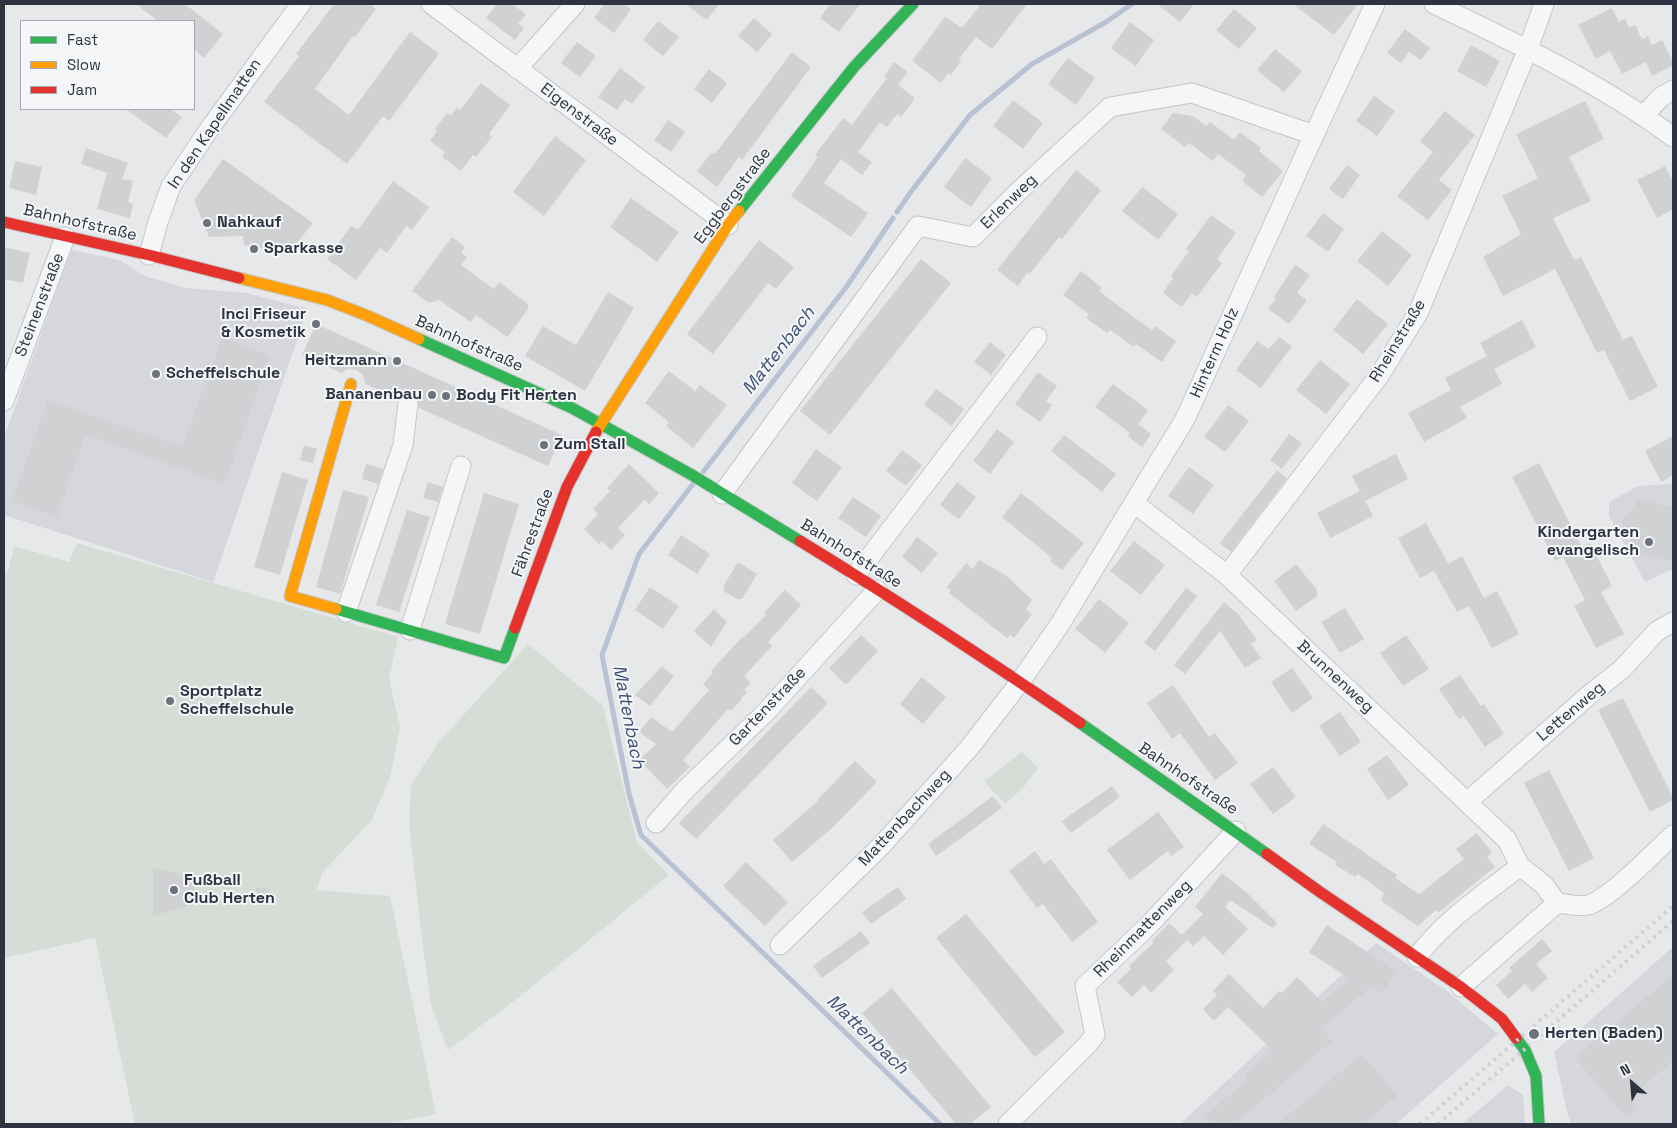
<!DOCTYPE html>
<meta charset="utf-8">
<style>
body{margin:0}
#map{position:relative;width:1677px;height:1128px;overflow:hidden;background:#e6e8ea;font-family:"Space Grotesk",sans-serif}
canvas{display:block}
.frame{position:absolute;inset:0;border:5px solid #2e3342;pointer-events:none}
.legend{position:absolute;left:20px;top:20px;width:175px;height:90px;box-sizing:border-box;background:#f4f6f8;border:1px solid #a5a8af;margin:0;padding:6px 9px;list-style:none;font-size:15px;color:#2e3342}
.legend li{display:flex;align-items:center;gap:10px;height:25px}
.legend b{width:25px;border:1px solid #a5a8af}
.north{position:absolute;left:1607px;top:1058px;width:50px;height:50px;-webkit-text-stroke:4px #f4f6f8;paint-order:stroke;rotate:333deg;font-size:14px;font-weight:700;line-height:20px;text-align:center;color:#2e3342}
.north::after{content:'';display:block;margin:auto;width:18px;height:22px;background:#2e3342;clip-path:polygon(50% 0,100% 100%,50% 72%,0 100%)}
</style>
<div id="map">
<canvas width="1677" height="1128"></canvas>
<div class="frame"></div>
<ul class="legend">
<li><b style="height:6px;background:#30b455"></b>Fast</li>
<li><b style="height:6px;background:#ff9f0a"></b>Slow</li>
<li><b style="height:6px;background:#e5322d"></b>Jam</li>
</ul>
<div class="north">N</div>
</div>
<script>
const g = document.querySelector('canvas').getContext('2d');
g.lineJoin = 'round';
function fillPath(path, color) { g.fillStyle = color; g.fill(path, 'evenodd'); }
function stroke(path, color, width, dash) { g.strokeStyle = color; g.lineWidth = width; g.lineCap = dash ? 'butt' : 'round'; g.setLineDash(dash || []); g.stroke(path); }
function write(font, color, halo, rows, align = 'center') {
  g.font = font + ' "Space Grotesk",sans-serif'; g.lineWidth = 4; g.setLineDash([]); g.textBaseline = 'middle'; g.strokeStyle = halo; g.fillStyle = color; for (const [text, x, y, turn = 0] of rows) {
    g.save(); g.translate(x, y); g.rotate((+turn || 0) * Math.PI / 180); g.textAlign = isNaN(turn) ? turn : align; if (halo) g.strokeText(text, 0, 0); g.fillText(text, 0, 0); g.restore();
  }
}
fillPath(new Path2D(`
 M71 250 120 260 145 276 185 288 246 293 308 309 213 582 4 515V438Z
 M1673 484V569L1645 582 1609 516V502L1638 486Z
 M1376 943 1447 991 1498 1034 1396 1124H1180Z
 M1673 947V1124H1572L1568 1116 1554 1052Z
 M1508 1085 1523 1095 1525 1124H1462Z`), '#d5d7dd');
fillPath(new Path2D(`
 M77 543 398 637 389 679 400 727 390 778 371 821 322 873 317 890 390 896 436 1114 388 1124H135L95 938 4 958V571L8 572 14 546 69 562Z
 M528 644 603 706 637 842 669 875 518 998 448 1050 431 1004 423 948 409 825 411 785 438 743Z
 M1022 752 1038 768 1023 788 1005 804 984 781Z`), '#d6ddd7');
stroke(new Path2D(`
 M897 212 910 193 970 115 1032 64 1106 22 1132 4
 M703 472 847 286 893 218
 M693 484 639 554 602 655 629 794 641 835 940 1124`), '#b8c2d2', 5);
fillPath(new Path2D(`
 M136 4H185L223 34 204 58 194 49V21H158Z
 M334 4H370L376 9 355 37 353 36 315 89 349 115 410 32 439 54 389 121 383 116 347 164 264 102 299 56 296 54Z
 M497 4H512L526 14 518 24 524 28 515 40 486 18Z
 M604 4H624L631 9 614 33 594 18Z
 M685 4H719L707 20Z
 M830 4H860L839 32 820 18Z
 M981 4H1027L992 49 976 37 959 59 961 61 951 75 948 73 941 83 912 61 945 17 962 28Z
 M1157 4H1194L1180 22Z
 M1293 4H1358L1334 35Z
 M1612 8 1619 22 1625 19 1629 28 1635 25 1642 39 1648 36 1652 45 1662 40 1673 61V65L1652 76 1646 62 1622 74 1610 51 1596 59 1578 25Z
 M1234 9 1257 28 1239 49 1216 30Z
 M754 18 772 34 757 52 738 36Z
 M658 21 679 37 663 56 643 40Z
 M1130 22 1154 40 1136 66 1111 48Z
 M1405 29 1430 48 1421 60 1409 52 1401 63 1387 53Z
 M577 42 596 56 580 77 561 63Z
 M1471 45 1500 61 1486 87 1457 71Z
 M1275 49 1302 71 1284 92 1257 70Z
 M792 52 811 67 742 160 739 157 717 187 697 171 712 152 715 154Z
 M1068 58 1095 78 1076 105 1048 84Z
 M894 62 908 72 898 85 915 98 901 117 897 114 887 127 880 122 858 152 872 162 862 175 841 159 824 183 868 213 851 237 791 196 818 157 815 155 843 118 852 125 887 78 884 76Z
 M620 68 645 87 632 104 625 99 617 110 598 97Z
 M709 69 727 83 712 103 694 89Z
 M481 83 510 105 489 134 492 137 476 157 473 155 461 171 442 157 445 152 430 141 437 131 435 129 447 113 451 115 457 108 460 110Z
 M1374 96 1395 111 1377 136 1356 121Z
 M1013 100 1043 123 1023 149 993 126Z
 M1585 101 1604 139 1569 157 1591 201 1553 218 1574 260 1581 257 1623 340 1632 336 1658 387 1630 401 1604 350 1597 353 1555 269 1503 296 1483 257 1521 234 1502 196 1538 178 1516 134Z
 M126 109H170L182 117 166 138Z
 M1445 111 1475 135 1439 180 1452 190 1428 220 1397 196 1433 152 1420 141Z
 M1173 113 1193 116 1206 126 1210 122 1234 140 1240 132 1261 148 1259 151 1283 171 1262 197 1242 181 1246 175 1218 154 1213 161 1189 143 1185 147 1161 129Z
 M668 120 685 132 671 152 654 140Z
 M555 136 586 160 544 216 513 192Z
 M86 148 128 163 122 179 133 181 128 202 133 204 130 218 97 209 107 173 81 164Z
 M965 158 992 178 971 207 944 187Z
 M223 159 313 223 288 254 244 245 243 236 209 237 194 200Z
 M15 161 42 167 36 195 9 188Z
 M1347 165 1360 175 1343 199 1329 189Z
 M1665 166 1673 182V209L1657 218 1637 180Z
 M1076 170 1101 190 1062 239 1059 237 1030 274 1028 272 1018 286 997 270Z
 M393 181 429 207 412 230 406 226 387 253 380 248 356 280 327 259 351 226 358 230Z
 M1142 187 1178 214 1158 240 1122 211Z
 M631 198 679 232 657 262 610 227Z
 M1323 213 1344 229 1328 252 1306 236Z
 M1211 215 1236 233 1217 259 1222 263 1197 297 1192 293 1182 307 1163 293 1173 278 1171 276 1189 251 1186 249Z
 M1382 231 1412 255 1388 286 1357 261Z
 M452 237 465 247 461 252 467 257 461 265 494 289 499 282 528 304V309L507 337 476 315 471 322 439 300 429 303 412 291Z
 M759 240 794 267 776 289 768 283 713 354 687 334Z
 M4 247 30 253 23 283 4 279Z
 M921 259 951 283 830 435 800 411Z
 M1295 265 1310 275 1297 293 1307 300 1289 324 1268 309 1276 299 1274 297Z
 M1081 271 1102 288 1099 291 1124 310 1152 330 1155 326 1176 341 1162 362 1136 344 1134 347 1110 330 1107 333 1086 318 1089 314 1063 295Z
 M608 292 634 308 585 391 525 356 543 326 576 345Z
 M1357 299 1388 324 1363 354 1333 330Z
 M1522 320 1536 347 1494 369 1502 384 1460 407 1467 418 1424 442 1408 413 1451 390 1445 378 1487 356 1480 343Z
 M316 324 562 435 548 466 419 408 418 400 414 395 410 393 404 394 398 399 366 384 362 374 356 370 348 369 341 373 302 355Z
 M1279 337 1292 346 1261 388 1236 370 1257 341 1269 349Z
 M222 338 270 355 225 484 85 435 57 517 12 501 48 400 182 447Z
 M990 342 1006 355 991 375 974 362Z
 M1320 360 1350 384 1326 414 1296 390Z
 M669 371 695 391 700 385 727 405 693 448 666 426 669 422 645 403Z
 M1038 372 1057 386 1046 401 1052 405 1040 422 1015 404Z
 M1113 384 1148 410 1138 424 1151 434 1142 447 1128 436 1130 433 1095 407Z
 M936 389 964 409 952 426 924 405Z
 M1228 405 1249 421 1225 452 1204 437Z
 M997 429 1014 442 990 474 973 461Z
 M1289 434 1302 443 1282 469 1270 460Z
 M1064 435 1116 474 1102 492 1051 451Z
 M1673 436V475L1661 482 1645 451Z
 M304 445 317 449 313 463 300 460Z
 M816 449 842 467 817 501 792 483Z
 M902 450 922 465 906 486 886 471Z
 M1396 454 1408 479 1365 501 1352 476Z
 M1539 463 1582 547 1590 543 1612 586 1601 592 1624 634 1596 648 1574 606 1585 600 1563 557 1555 561 1512 477Z
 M366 464 383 469 378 484 362 479Z
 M629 464 659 493 649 504 644 500 618 528 625 535 611 550 602 541 599 544 584 529 598 514 593 509 610 491 607 488Z
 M1189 467 1214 485 1193 514 1168 496Z
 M1277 470 1287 478 1231 552 1220 543Z
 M282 472 308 480 280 575 254 567Z
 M428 482 443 487 438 502 423 498Z
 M957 482 976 497 959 519 940 505Z
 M343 490 369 497 340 594 316 587Z
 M1360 491 1373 516 1330 538 1317 513Z
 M484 493 519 504 480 634 445 624Z
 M1021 493 1084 543 1062 570 1050 561 1052 558 1002 517Z
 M853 497 881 516 866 537 838 518Z
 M1639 500 1673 507V561L1639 555 1621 522Z
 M407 510 430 517 399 612 376 605Z
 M1426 523 1448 564 1462 556 1484 598 1497 591 1519 634 1492 648 1469 606 1457 612 1434 571 1420 578 1398 538Z
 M681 535 710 554 697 574 668 555Z
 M917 537 938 553 922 573 902 557Z
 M1134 541 1165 565 1141 595 1110 571Z
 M979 560 1007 576 1032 600 1026 609 1032 614 1014 638 1010 635 1007 638 949 593 951 590 947 587 966 563 973 569Z
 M738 562 757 574 742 599H736L724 591V585Z
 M1296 564 1317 590V596L1296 611 1274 581Z
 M650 587 679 606 663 629 635 610Z
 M1186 588 1197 596 1155 651 1144 643Z
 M785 590 801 605 768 642 772 646 744 676 751 683 744 690 747 692 741 698 742 699 731 711 728 709 683 760 690 767 667 789 639 760 656 744 639 732 651 717 672 732 709 690 703 684 713 673 711 671 743 636 744 637 766 615 764 613Z
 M1099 599 1129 623 1105 653 1075 629Z
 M1224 602 1238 614 1257 640 1251 644 1261 658 1245 668 1220 631 1185 674 1174 665Z
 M1345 608 1364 639 1340 653 1321 622Z
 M714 609 727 622 711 647 694 631Z
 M861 635 878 651 846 685 829 668Z
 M1406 635 1429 669 1403 686 1380 653Z
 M662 666 674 676 650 706 635 695Z
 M1292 668 1313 698 1292 713 1271 682Z
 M1460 675 1481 706 1484 704 1504 734 1485 747 1464 716 1459 719 1439 689Z
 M922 677 946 697 923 724 900 704Z
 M1173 685 1209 737 1215 733 1238 763 1215 780 1180 733 1172 739 1147 703Z
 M811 687 828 703 696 839 679 823Z
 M1623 698 1673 797V800L1650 812 1598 710Z
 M1340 712 1361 742 1340 756 1319 726Z
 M1387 755 1409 785 1388 800 1367 769Z
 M855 761 877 782 831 829 792 862 773 840 818 801 817 800Z
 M1273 767 1296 797 1273 814 1250 784Z
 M1549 770 1594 858 1569 871 1524 783Z
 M1112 786 1120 797 1071 833 1062 821Z
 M993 796 1002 808 936 856 928 844Z
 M1158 812 1184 847 1171 856 1168 851 1130 880 1107 850Z
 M1323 824 1397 875 1395 878 1419 894 1464 859 1456 849 1477 833 1492 853 1487 857 1495 867 1439 912 1436 910 1418 926 1381 901 1384 893 1358 874 1355 877 1335 865 1337 862 1309 844Z
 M1035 851 1044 864 1051 859 1098 922 1072 942 1043 904 1037 908 1009 871Z
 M746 862 788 902 765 926 723 886Z
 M153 868 194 876 195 904 153 916Z
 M1222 873 1247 893 1277 923 1273 928 1230 900 1225 907 1248 929 1223 955 1204 936 1193 946 1187 940 1166 961 1174 970 1151 993 1144 985 1132 997 1117 982 1131 969 1129 966 1154 942 1152 941 1169 923 1182 935 1203 914 1195 907Z
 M256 887 270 889 268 904 254 901Z
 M898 887 906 899 871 924 862 912Z
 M966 914 1065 1032 1035 1057 936 938Z
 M1327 925 1397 972 1382 993 1372 986 1321 1028 1332 1041 1235 1124H1212L1205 1116 1248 1079 1244 1075 1273 1051 1228 1007 1214 1021 1203 1009 1217 995 1213 991 1229 974 1263 1008 1279 991 1282 993 1297 977 1322 1002 1350 979 1309 952Z
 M861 931 870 943 822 978 813 966Z
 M1542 939 1552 951 1536 964 1548 978 1532 992 1525 984 1508 999 1496 985 1512 971 1509 968Z
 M1673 975V1061L1629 1099 1637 1109 1627 1118 1575 1058Z
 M892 988 991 1107 970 1124H956L862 1013Z
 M1362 1054 1397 1096 1363 1124H1277Z`), '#d0d1d3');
const street = new Path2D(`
 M431 4 728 225
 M1434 4C1516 43 1600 83 1673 137
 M517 69 575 4
 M1644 115 1661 97 1673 90
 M149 255 158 222 171 186 210 128 301 4
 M4 401 65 237
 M722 494 918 226 973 237 1019 191 1110 107 1192 93 1314 135
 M1134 503 1227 575 1507 840 1520 866
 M856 575 1037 337
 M1227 575 1379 376 1418 313 1528 49 1544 4
 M346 612 403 445 408 404
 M410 630 461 466
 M1467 802 1588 696 1622 669 1657 631 1673 622
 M656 823 687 788 765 713 877 590
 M1557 903C1567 904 1578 907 1588 905 1611 898 1654 852 1673 835
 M780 945 881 846 970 747 1020 682 1060 624 1185 419 1314 135 1375 4
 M1417 957C1444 920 1485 894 1520 866L1544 885 1557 903 1461 987
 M1008 1124 1087 1045 1095 1035 1085 986 1149 925 1236 831`);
const fast = new Path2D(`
 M739 211 854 67 913 4
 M419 339 572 408 692 475 800 541
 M336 609 504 658 515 628
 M1080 723 1267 854
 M1516 1038 1525 1050 1536 1076 1539 1124`);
const slow = new Path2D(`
 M239 278 327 300 368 316 419 339
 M596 432 728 225 739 211
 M336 609 290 596 351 384`);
const jam = new Path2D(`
 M4 222 149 255 239 278
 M800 541C895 599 988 660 1080 723
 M515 628 567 487 596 432
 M1267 854 1320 892 1461 987 1502 1019 1516 1038`);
stroke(street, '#c4c6c8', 21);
stroke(fast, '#c4c6c8', 13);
stroke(slow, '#c4c6c8', 13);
stroke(jam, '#c4c6c8', 13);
stroke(street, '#f5f6f7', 19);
stroke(fast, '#30b455', 11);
stroke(slow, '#ff9f0a', 11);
stroke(jam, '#e5322d', 11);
stroke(new Path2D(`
 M1420 1124 1673 906
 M1438 1124 1673 921`), '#cecfd2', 4, [2.5, 5]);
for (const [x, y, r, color] of [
 [207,223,5,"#6e727d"],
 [254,249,5,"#6e727d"],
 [316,324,5,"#6e727d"],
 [397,361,5,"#6e727d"],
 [156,374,5,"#6e727d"],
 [432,395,5,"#6e727d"],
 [446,396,5,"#6e727d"],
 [544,445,5,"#6e727d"],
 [1649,542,5,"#6e727d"],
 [170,701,5,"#6e727d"],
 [174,890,5,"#6e727d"],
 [1534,1034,6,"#6e727d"]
]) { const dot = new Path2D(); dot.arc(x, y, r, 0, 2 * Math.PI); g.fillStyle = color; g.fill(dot); stroke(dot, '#f4f6f8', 2); }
write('16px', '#2e3342', '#f4f6f8', [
 ["Eigenstraße",579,115,37],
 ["In den Kapellmatten",215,124,-56],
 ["Eggbergstraße",733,196,-53],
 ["Erlenweg",1009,202,-44],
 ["Bahnhofstraße",80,223,13],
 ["Steinenstraße",40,305,-69],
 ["Rheinstraße",1398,341,-59],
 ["Bahnhofstraße",469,344,24],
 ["Hinterm Holz",1215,353,-66],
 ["Fährestraße",533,533,-70],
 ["Bahnhofstraße",851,554,32],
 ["Brunnenweg",1335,677,43],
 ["Gartenstraße",768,707,-46],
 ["Lettenweg",1571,712,-40],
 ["Bahnhofstraße",1188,779,34],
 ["Mattenbachweg",905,818,-47],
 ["Rheinmattenweg",1143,929,-45]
]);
write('bold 16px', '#2e3342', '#f4f6f8', [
 ["Nahkauf",217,223],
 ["Sparkasse",264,249],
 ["Inci Friseur",306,315,"right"],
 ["& Kosmetik",306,333,"right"],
 ["Heitzmann",387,361,"right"],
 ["Scheffelschule",166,374],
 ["Bananenbau",422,395,"right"],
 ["Body Fit Herten",456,396],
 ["Zum Stall",554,445],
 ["Kindergarten",1639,533,"right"],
 ["evangelisch",1639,551,"right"],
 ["Sportplatz",180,692],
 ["Scheffelschule",180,710],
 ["Fußball",184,881],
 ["Club Herten",184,899],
 ["Herten (Baden)",1545,1034]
], 'left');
write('italic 18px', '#3b4f72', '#f4f6f8', [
 ["Mattenbach",779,351,-52],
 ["Mattenbach",628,717,79],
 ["Mattenbach",867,1035,44]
]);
</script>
